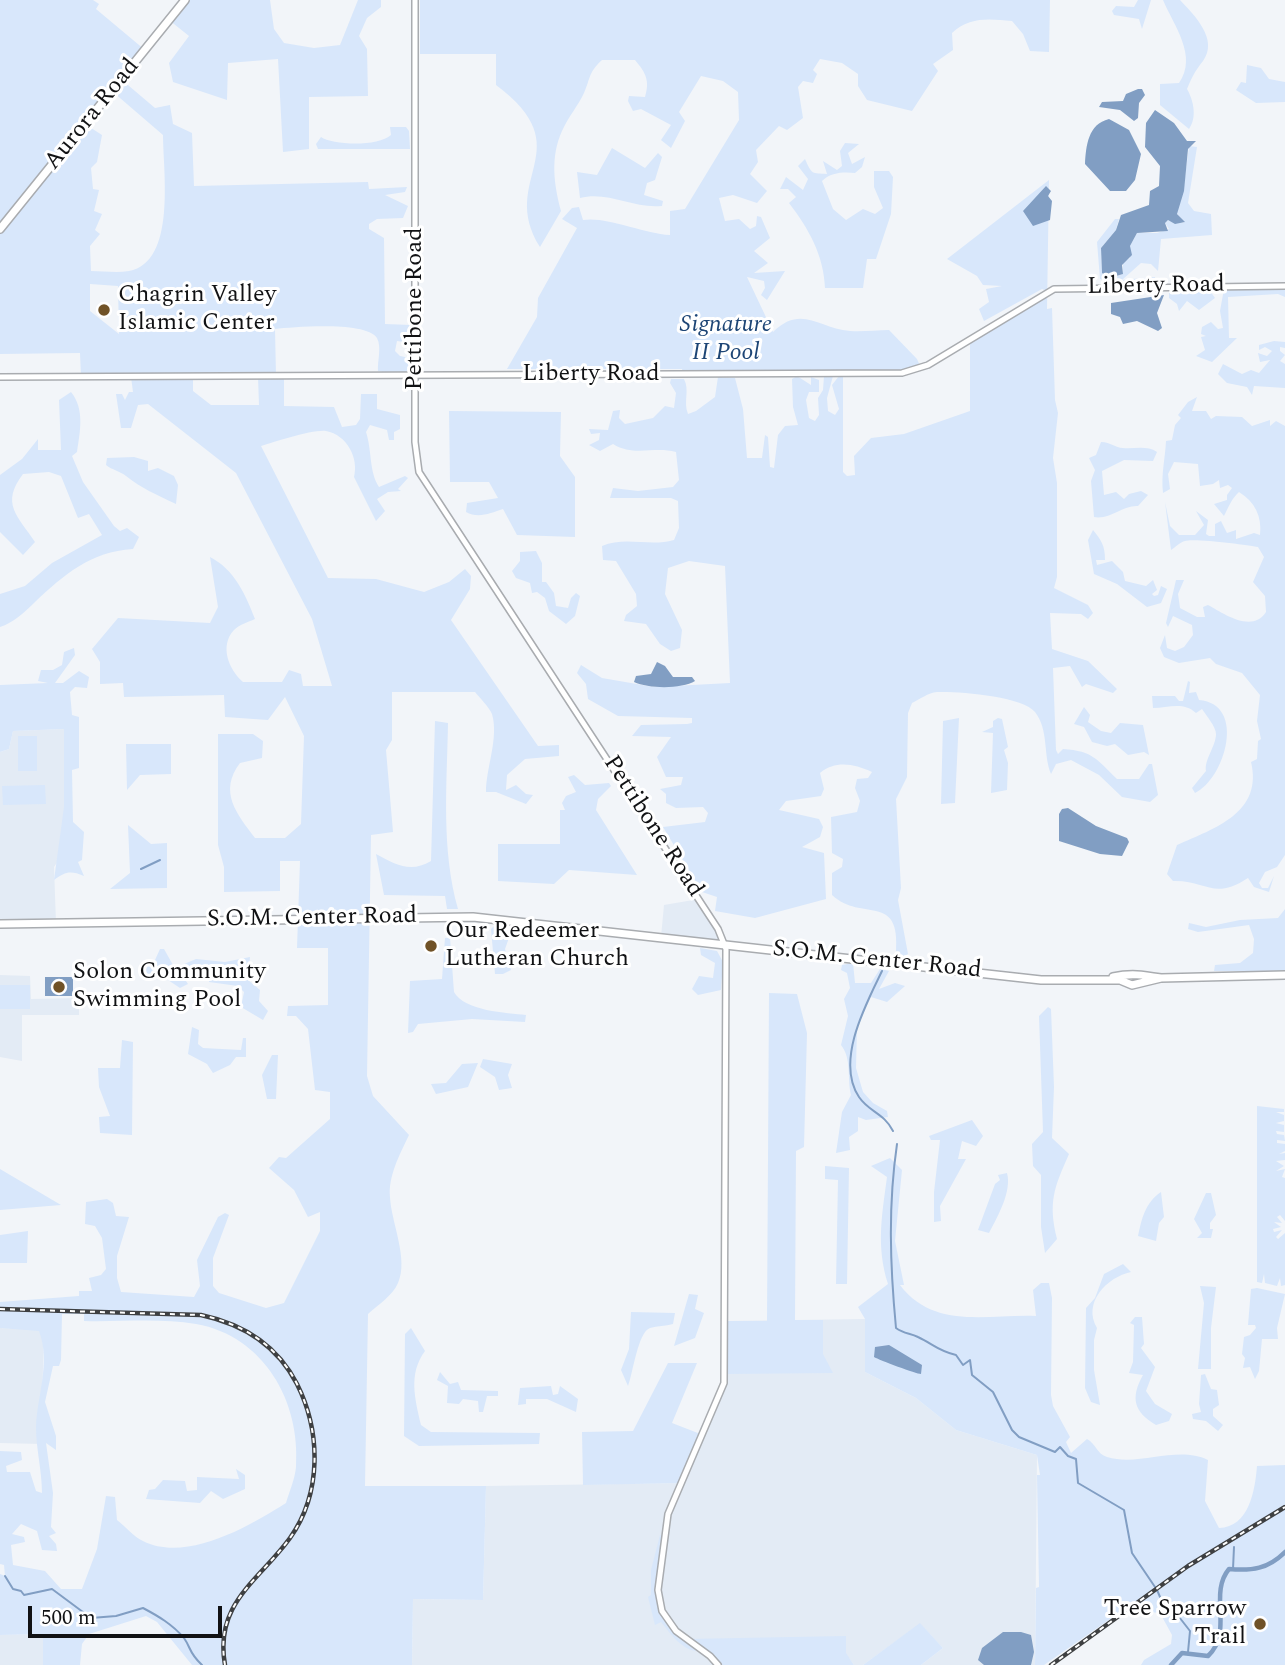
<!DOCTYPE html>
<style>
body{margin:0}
#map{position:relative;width:1285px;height:1665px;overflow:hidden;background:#f2f5f9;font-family:Spectral,serif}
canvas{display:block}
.scale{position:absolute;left:28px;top:1606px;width:194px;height:32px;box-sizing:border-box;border:4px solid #111214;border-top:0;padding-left:9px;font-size:21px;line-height:24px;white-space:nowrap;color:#111214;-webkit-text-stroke:5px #fff;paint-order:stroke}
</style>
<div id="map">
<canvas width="1285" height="1665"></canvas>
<div class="scale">500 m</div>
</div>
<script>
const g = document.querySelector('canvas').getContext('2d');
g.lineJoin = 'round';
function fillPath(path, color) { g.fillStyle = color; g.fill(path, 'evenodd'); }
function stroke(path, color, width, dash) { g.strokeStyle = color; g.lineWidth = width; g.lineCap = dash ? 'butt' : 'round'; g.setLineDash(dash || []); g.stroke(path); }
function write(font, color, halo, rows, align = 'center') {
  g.font = font + ' Spectral,serif'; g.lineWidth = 6; g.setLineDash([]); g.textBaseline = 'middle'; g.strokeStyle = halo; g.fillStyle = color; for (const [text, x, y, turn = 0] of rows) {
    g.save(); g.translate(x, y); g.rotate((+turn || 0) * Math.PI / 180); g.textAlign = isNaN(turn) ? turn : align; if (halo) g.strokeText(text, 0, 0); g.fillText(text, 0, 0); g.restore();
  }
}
fillPath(new Path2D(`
 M64 729 67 847 54 867 56 923 0 924V752L9 749 13 731Z
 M699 899 726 944 661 937 664 905Z
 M0 975 30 976 31 999 79 998V1015H22V1061L0 1057Z
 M865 1319V1372L916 1398 956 1430 1037 1455 1035 1665H921L943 1648 920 1624 863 1665H854L849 1658 846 1665H412L413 1599 483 1600 486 1486 681 1483 723 1387 727 1321Z
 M0 1328 44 1329 41 1444 0 1443Z
 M43 1634V1665H0V1635Z`), '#e3ebf5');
fillPath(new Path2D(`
 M0 0H93L99 4 96 9 145 50 122 80 155 108 170 105 173 124 192 133 194 186 368 182 369 189 407 187 405 192 385 195 408 206 403 218 377 219 369 224V229L384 238 385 324 411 325V349L404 342 397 341 395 351 400 356 410 358 412 369 397 375 378 371C377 362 382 347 377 338 366 321 295 327 275 329L276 376H284V406L334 407 342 427 356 425 360 419 361 394H377V409L400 415V429L394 432V440H389L387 430 370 425 366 432C372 450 369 472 379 487L405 476 408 478 398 489 401 491 388 492 377 499 385 511 376 521 354 477C359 458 347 435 326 431 314 429 274 442 261 446L328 578 376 579 424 592 449 582 465 569 471 576 470 589 451 620 538 746 559 745V756L525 759 507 775 506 790 516 785 526 794 533 795 526 804 496 792H486C486 768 499 738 492 714 489 707 480 698 475 692H392V740L386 750 393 832 371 835 367 1076 373 1096 409 1135C400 1154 388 1176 390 1197 391 1222 409 1259 398 1283 393 1295 378 1305 368 1314L365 1486H486L483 1600 413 1599 412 1665H192L157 1622 146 1616 89 1634 82 1644 80 1665H43V1634L0 1635V1574L5 1576 4 1565 0 1564V1451L21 1452 22 1460 6 1466 7 1472H30L36 1491 42 1493C42 1471 36 1449 36 1427 37 1396 51 1363 39 1331L0 1328V1302L79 1296V1291H92L89 1278 101 1275 106 1269 102 1238 95 1226 85 1224 86 1202 107 1199 113 1203 116 1216 129 1217 117 1256V1278L121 1292 194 1297 200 1286 197 1260 218 1217 225 1213 229 1215 213 1258V1286L219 1293 266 1308 284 1303 320 1231V1212L308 1217 294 1190 269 1168 279 1157 286 1158 330 1119V1092L315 1090 308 1029 296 1016H287L288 1006 328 1005V948H297L300 861H280V891L224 892V867L218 845V734H253L263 741 262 758 240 763C218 792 237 814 255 838H285L301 824 304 736 285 697 268 720 225 717 224 695 124 697 123 683 100 684V662L92 649 118 618 210 623 218 607 210 557C234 569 246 595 255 619 248 622 239 625 234 630 219 646 229 670 243 682H282L289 670 301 674 303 686H332L312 619 236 473 148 404 138 405 131 428H121L116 394H122L125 400 129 392H133L131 377H81L80 353 0 354ZM113 92 163 135C163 171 177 262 129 271 117 273 103 271 91 271L90 246 100 234 95 230 102 214 94 211 99 190 93 189 91 168 97 162 102 135 88 126ZM90 284 118 286 119 334 90 311ZM193 377H258L259 405H211L193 391ZM62 1314H84V1321C121 1322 161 1318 196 1324 264 1336 301 1402 296 1467 295 1479 289 1492 286 1503 250 1526 186 1563 143 1541 134 1537 125 1526 117 1520L115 1497 106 1496 97 1549 82 1589H61L45 1571 13 1565 11 1545 25 1542 24 1537 12 1534 21 1524 37 1531 42 1550 57 1551 56 1544 49 1536 56 1533 51 1527 53 1493 46 1443 56 1450V1436L45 1402 53 1366H59L61 1360Z
 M185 0H270L274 29 284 43 314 48 340 45 358 0H381V7L367 18 359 36 367 49 368 96 309 97V149L283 152 278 59 228 63 227 100 173 82 169 63 189 36 169 20Z
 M420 0H1050L1049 52 1030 51 1023 34 1012 21C990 19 970 16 952 33L953 50 933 64 938 71 912 111 867 100 858 86V74L842 63 820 59 813 70 817 74 813 83 803 81 798 87 803 118 787 130 779 126 756 150 758 162 750 174 767 191 757 203 733 195 719 198 725 221 739 219 750 229 756 226 757 216 761 217 770 238 754 251 768 263 754 273 785 271 767 300 761 295 765 288 764 281 747 277 773 332C802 304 819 329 850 331 863 332 876 330 889 330L917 359 921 368 910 372 683 374 682 369H507L537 317 538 298 577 228 562 219 572 208 579 207 583 220C605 216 643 233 670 235V211L685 209 739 120 738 92 723 81 701 76 679 112 685 121 671 148 661 140 671 125 641 109 633 111 628 101 629 96 645 97C650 81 646 73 635 60H602C588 73 591 77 584 93 578 106 568 117 562 131 550 158 554 184 561 211L540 247C497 178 583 150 496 85V54H420Z
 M1138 0H1151L1142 29 1139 19 1114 15 1112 11 1116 6 1134 7Z
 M1163 0H1180C1194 15 1219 39 1203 61 1195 71 1192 77 1187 89 1194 101 1197 118 1189 129L1160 105V84L1179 83C1198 56 1174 26 1163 0Z
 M1247 65 1261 68 1269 79 1285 82V102L1256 103 1236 90 1241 82 1246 83Z
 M390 127H406L409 131 410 149H318L316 144 321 137C332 145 378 147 391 135Z
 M845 143 859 144 848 153 852 164 865 157 862 167 855 173C844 172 831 172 822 181L833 209 846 220 863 209 875 214 883 208 874 187V171H889L893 177 891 214 876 259H867L863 288H825C824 256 809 229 789 203L796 197 788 189H780L786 177 803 190 808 179 798 166 805 159C812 175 812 173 827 174L823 161 837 170 842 166 840 151Z
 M1189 146 1197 147 1188 203 1194 211 1211 214 1212 235 1161 239 1158 271 1151 264 1141 263 1122 280 1155 277V283H1113L1100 279 1097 242 1115 219H1119L1116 230 1101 248 1102 273 1109 278 1123 274V262L1130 258V246L1137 233H1157L1169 229 1165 223 1168 220 1184 223 1176 212 1184 185Z
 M612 148 645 168 658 153 662 157 655 180 647 183 644 195 663 201 662 206C633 209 609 191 580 198L577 172 597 175Z
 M1049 180 1047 309 1052 308 1055 400 1058 413 1053 458 1057 483V577L1054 588 1088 605 1093 613 1088 619 1081 614 1050 613 1052 649 1088 661 1117 689 1113 693 1086 684 1082 687 1070 666 1053 668 1056 750 1058 754 1063 749C1094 751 1097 760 1117 779H1139L1149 764H1152L1158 795 1150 802 1122 797 1099 775 1071 760 1056 764 1051 774C1043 755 1049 730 1035 712 1023 696 956 691 937 692 928 693 920 699 912 703L908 713 907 777 896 799 901 888 898 900 908 954 902 957 896 953C901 891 862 923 832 895V873L842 867 843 859 832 853 831 817 857 812 860 801 855 788 857 779 868 778 872 772C854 764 836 760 820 773L824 789 821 796 786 801 779 810 819 819 823 827 820 837 802 847 824 853 826 899 755 918 715 911 717 897 702 892 663 827 705 822 708 813 703 807 676 808 666 803V794L660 789 681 785 683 777H666L657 757 671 737 632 736 641 725 687 724 692 723V718L618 716 588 699 586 684 577 673 581 665 602 678 654 687 730 683 725 566 689 561 668 568 665 594 682 630 680 648 671 651 660 644 646 624 624 621 626 615 637 606 636 594 616 561 603 560 602 546C625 536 650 547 674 540L679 528 678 501 671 498H610L613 488 638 491 673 487 679 480 676 452C654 446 634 457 613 444L600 451 589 445 599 440 600 433 591 434 589 429 608 430 613 411 620 410 619 418 625 424 653 418 665 406 674 408 676 393 670 383 671 379H684C690 390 683 402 688 414L696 411 715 397 718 377 735 378 743 409 747 458H762L765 435 768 437 770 467 774 468 778 435 785 426 798 425 793 407 792 379 797 376 811 385V377L819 380V392H809L806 400 809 418 815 421 819 415 818 398 823 390 824 376H833L827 398 828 411 835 415 839 409 832 385 839 376H843V472L847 476 855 475 854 456 871 438 904 434 970 411V339L1047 291 1042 289 984 321 979 309 989 302 986 289 1002 286 983 285 977 276 947 259Z
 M1285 288V297L1278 294 1228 297 1229 338H1237L1212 362 1196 356 1205 350 1201 337 1206 336 1201 334 1202 327 1211 322 1218 329 1223 328 1220 311 1224 289Z
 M1180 289 1210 291 1215 298 1199 310 1187 301 1179 311 1177 304 1169 298V293Z
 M1274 341 1285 342V348L1280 347V351L1285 355 1280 361 1285 364V388L1254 386 1252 395 1247 387 1227 383 1218 374 1223 364 1242 374 1251 370 1259 373 1270 360 1260 362 1258 353 1267 356 1272 351 1265 347 1259 350V345Z
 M71 392C85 409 80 432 77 452L72 456 83 482 114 526 120 531 127 528 139 537 133 549C90 552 65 574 35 602 25 612 13 623 0 627V594L25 586 52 563 102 535 89 514 78 518 61 476 49 472 23 474C0 504 18 516 35 542L23 555 0 532V475L22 459 38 439V450H61L59 400Z
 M1197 397 1192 411H1206L1211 419 1216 416 1242 417 1252 426 1270 420V426L1276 421 1285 426V855L1277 867 1265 872 1259 883 1262 888H1268L1274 876 1269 892 1254 887 1248 878C1213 901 1207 880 1173 881L1167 874 1177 845C1216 828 1263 812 1251 762L1257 759 1258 741 1261 739 1257 721 1260 695 1242 673 1216 664 1210 658 1179 663 1164 657 1160 648 1165 635 1167 648 1175 651 1184 647 1193 635 1192 625 1173 616 1168 627 1166 623 1176 580H1184L1178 594 1180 608 1197 617H1205L1203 607 1208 605C1223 613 1252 634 1266 612L1265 596 1253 582 1264 557 1258 547C1248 545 1194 538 1185 541 1180 542 1176 547 1171 550L1165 502 1170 526 1179 535H1195L1204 525 1196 511 1208 520 1206 534 1209 536H1215V524L1221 521 1227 533 1236 530V539L1254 533 1260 535C1262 516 1255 502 1239 492 1232 498 1228 508 1224 516L1214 504 1227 500V495L1232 488 1228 485 1220 488 1219 480 1213 484 1200 486 1198 464 1174 462 1168 474 1170 489 1163 493C1161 474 1165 460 1166 441L1172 440 1175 425 1181 418 1178 415 1188 402Z
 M449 411 561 412 560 456 575 477V537L517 535 503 509C491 513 478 519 466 512L467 503 498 498 489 482H450Z
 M1101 442C1111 442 1115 448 1123 448 1135 449 1147 445 1157 452L1153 461 1124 460 1102 471 1104 495 1116 492 1124 499 1129 494 1141 491 1148 495 1138 506C1123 505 1110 520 1094 517L1091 481 1095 470 1089 458 1096 455Z
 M134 457 148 461V471L158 468 174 476 178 485 176 504C157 495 141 488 126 476 120 471 112 470 106 465L107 458Z
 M1093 530C1101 540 1105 545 1105 560H1096L1097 565 1112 561 1123 572 1125 581 1146 586 1153 580 1157 590 1152 594 1154 596 1158 595 1161 586 1167 589 1161 603 1147 607 1117 584 1094 574 1088 540Z
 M536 551 542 563V582H546L554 593 556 606 568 608 571 598 576 593 580 596 575 616 566 624 549 611 545 598 537 592 532 593 530 583 516 578 512 571 520 561V552Z
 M74 648 75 655 55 683H63L79 671 89 677 87 688 75 687 70 692 72 715 79 717V768L72 770 73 822 84 832 82 860 78 862 84 876C70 870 65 872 54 880L64 807V729L13 731 9 749 0 752V685L48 683 38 681 41 670H53L62 665 64 652Z
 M1188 681 1190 682 1189 693 1196 692 1199 700C1247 704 1225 779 1195 793L1192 788 1206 771C1204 760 1216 746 1216 734 1216 727 1206 715 1202 709L1196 713C1183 701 1168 708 1153 708L1152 696H1175L1179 701H1183Z
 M1084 707 1090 715 1088 722 1101 731 1111 733 1120 723 1143 725 1149 755 1144 752 1128 755 1115 744 1107 746 1092 742 1084 727 1074 724Z
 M959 718 955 803 941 804 943 721Z
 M998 718 1002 719 1008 747 1004 750 1008 763 1007 790 991 793 993 733 982 732 993 727V721Z
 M435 721 448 723C447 785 441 849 458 909H447L445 896 384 895 376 854C396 865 411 873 431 861Z
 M18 736H37V771H18Z
 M126 744H171V774L140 775 127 790Z
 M574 775 585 785 609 783 611 786 598 799 596 810 637 875 569 870 554 884 498 881V844H560V810H565L562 803 566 796 576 792 568 777Z
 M45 785 46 804 3 805 2 786Z
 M128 825 151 844 167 843V888L110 889 130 873Z
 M1285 909V971H1214L1215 965 1240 963 1253 953 1254 939 1249 925 1198 932 1188 929 1189 923 1206 927 1240 920 1278 918Z
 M494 926 544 932V934L510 935 505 949 511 970 503 974H495L491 929Z
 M445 938H450L454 992C464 1011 507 1013 526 1015L525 1022 472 1019 418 1024 413 1032 408 1033 410 981 442 979Z
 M700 948 717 951 723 962 721 990 698 995 692 989 699 976 713 978 715 963 701 955Z
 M160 949H164L173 965 177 967 196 959 225 962 250 957 248 980 260 990 259 1001 268 1011 263 1020 241 1007 244 992 238 986 209 982V975H192L191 979 184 978 188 984 180 988 168 980 142 974 140 968 146 965 158 970 155 960Z
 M853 963 855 983H871L880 969 889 971 879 989 895 983 905 986 887 1002 871 997 857 1028 856 1068 863 1092 873 1103 887 1111 888 1117 866 1120 858 1117V1131L849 1137 850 1150 836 1153 842 1112 851 1095C847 1078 852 1059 841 1045L848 1016 844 999 850 988 847 973 841 970 842 965Z
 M0 985H30V1009H0Z
 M769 993 797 994 807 1033 804 1147 796 1151 795 1320H823V1354L833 1373 725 1374 728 1321H767Z
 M1048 1007 1051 1009 1054 1087 1052 1138 1069 1154C1054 1188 1048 1202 1057 1239L1045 1253 1041 1227V1175L1033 1166 1032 1144 1043 1132 1039 1016Z
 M192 1027 199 1030 198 1044 203 1048 241 1050 243 1038H246V1057H236L230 1065 213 1073 207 1064 188 1054Z
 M122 1040 133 1042 132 1135 100 1133 99 1117 110 1116 99 1087 98 1068H120Z
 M272 1055H278L276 1099H267L262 1075Z
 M483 1059 512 1064 508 1075 512 1088 499 1090 495 1077 480 1067Z
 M478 1063 468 1087 436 1094 431 1084 446 1083 462 1064Z
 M1257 1106 1284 1109V1112H1276L1284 1115V1121L1276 1123 1284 1125V1132L1276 1131 1277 1134 1284 1135 1285 1141 1277 1140V1143L1285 1144V1151L1279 1154 1285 1153V1160L1276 1161 1284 1166 1276 1171 1285 1169 1282 1177 1285 1178V1221L1280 1215 1277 1217 1282 1223 1274 1222 1281 1227 1273 1229 1274 1232 1282 1230 1276 1237 1278 1239 1285 1233V1285L1281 1286 1280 1278 1277 1286 1265 1283 1264 1274 1262 1283 1257 1282Z
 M972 1120 983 1136 976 1146 962 1141 958 1159H966L940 1206 941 1221 934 1222V1192L940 1140H931L929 1136Z
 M890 1158 902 1170 895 1241 904 1285H900C934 1330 987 1314 1036 1316L1033 1290 1041 1283H1049L1052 1298 1051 1395 1053 1406 1070 1437 1066 1442 1071 1453 1087 1439C1096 1444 1097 1454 1107 1457 1139 1467 1177 1445 1208 1460L1205 1501 1219 1528C1249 1527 1255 1491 1257 1466L1285 1465V1665H1141L1144 1660 1171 1644 1172 1635 1160 1613 1149 1612 1148 1605 1132 1604 1044 1665H1035L1036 1588 1039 1587 1037 1475H1040L1037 1455 956 1430 916 1398 865 1372V1319L858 1307 888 1284C876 1246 882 1215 887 1177L871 1166Z
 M825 1166 849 1168 847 1284H836L838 1180 825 1179Z
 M0 1169 61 1205 0 1210Z
 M1007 1173C1012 1191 998 1216 989 1233L978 1230 995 1184 1000 1180 998 1175Z
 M1161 1192 1164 1217 1159 1223 1156 1241 1138 1236C1142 1218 1145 1203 1161 1192Z
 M1206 1193H1211L1216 1215 1210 1223V1229H1213L1211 1238H1197L1202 1233 1194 1219Z
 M28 1231 27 1263H0V1235Z
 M1123 1264 1131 1272C1107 1277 1082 1303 1097 1328L1094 1340V1370L1100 1405 1091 1402 1085 1388 1086 1308 1095 1298 1104 1274Z
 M1200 1286 1216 1287 1211 1328V1369H1198L1204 1303Z
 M1257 1288 1285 1294 1277 1328 1278 1339H1262L1259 1371 1255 1379 1250 1367 1243 1368 1245 1358 1242 1354 1244 1337 1250 1335 1256 1328 1255 1325H1248L1251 1289Z
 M689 1294 698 1295 695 1309 704 1313 695 1338 674 1346Z
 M631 1312 675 1313 673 1324C666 1326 657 1326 650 1328 638 1332 633 1373 628 1386L621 1370 629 1349Z
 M1135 1317H1142L1144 1344 1141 1348 1155 1367 1146 1391 1155 1404 1172 1414 1169 1421 1156 1425C1134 1412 1130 1398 1143 1375L1129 1373 1133 1362 1134 1325 1130 1323Z
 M411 1328 425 1351C408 1374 415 1399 421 1425L431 1432 540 1433 539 1444 419 1446 404 1436 405 1334Z
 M668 1363H697L672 1423 703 1435 682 1483 583 1485 582 1432 633 1431Z
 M440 1372 450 1384 458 1382 461 1390 498 1391V1396H487L483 1412H479L478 1401 463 1399 459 1404 447 1403 448 1386 437 1380Z
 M1205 1374 1211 1389 1217 1390 1219 1405 1213 1409V1416L1223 1425 1218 1431 1206 1421 1193 1419 1192 1414 1201 1412 1199 1404 1201 1375Z
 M551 1386 553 1395 558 1394 560 1386 578 1399 576 1412 547 1399H526V1404L518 1405 520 1388Z
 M236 1469 245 1475V1489L223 1499 211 1491 200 1503 146 1499 149 1490 155 1489 163 1480 185 1481 187 1491 197 1490V1477L239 1479Z
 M660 1535 663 1536 657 1598 663 1616 696 1651C681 1649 670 1633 661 1622L655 1625 648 1597 651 1595V1570Z
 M920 1623 943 1648 921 1665H863Z
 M846 1636V1653L854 1665H718L685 1639Z`), '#d8e7fb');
fillPath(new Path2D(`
 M1138 89H1142L1145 95 1139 103 1138 118 1134 121 1120 110 1099 107 1102 102 1123 101 1126 94Z
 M1155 110 1174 123 1187 141H1196L1188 149 1184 191 1177 214 1185 222 1175 224 1168 220 1165 223 1168 231 1137 233 1130 246 1132 255 1122 265 1123 274 1109 278 1102 273 1101 248 1116 230 1121 215 1149 205 1150 191 1159 186 1160 166 1145 147 1146 123Z
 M1109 119 1129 130 1141 154 1135 180 1126 191H1110L1085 164C1086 146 1088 124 1109 119Z
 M1046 186 1051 191 1048 196 1052 201 1050 220 1033 226 1023 211Z
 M1164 295 1157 313 1162 328 1158 331 1137 321 1123 324 1120 317 1111 314V303Z
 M657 662 665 666 673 677H692L695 681C682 689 649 689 634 682L636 676 651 674Z
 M1068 808 1096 826 1127 838 1129 842 1122 856 1100 854 1059 841V814L1062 809Z
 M45 977H73V996H45Z
 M889 1345 922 1365 921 1374C917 1374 879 1360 874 1357L875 1347Z
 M1003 1632H1021L1031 1635 1034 1652 1031 1665H984L978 1660 982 1648Z`), '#819ec3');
stroke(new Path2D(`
 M141 869 160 860
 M882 971C866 1004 835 1061 859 1097 869 1112 884 1113 893 1131
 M897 1144C888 1206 890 1265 896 1328 904 1334 910 1333 918 1337 933 1344 938 1351 956 1355L963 1365 970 1360 972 1375 993 1392 1012 1430 1019 1437 1055 1452 1060 1447 1068 1456 1076 1459 1078 1483 1124 1510 1132 1553 1155 1587
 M1233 1569 1234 1547
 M5 1576 13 1589 21 1591 24 1595 52 1589 91 1618 116 1616 143 1608C158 1616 172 1624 184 1638 191 1648 189 1653 202 1665
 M1157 1590 1167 1613H1176L1190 1631 1188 1652`), '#819ec3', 2);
stroke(new Path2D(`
 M1171 1665 1182 1653 1208 1656C1234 1632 1208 1594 1229 1569 1252 1571 1268 1569 1285 1552`), '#819ec3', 4.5);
const minor = new Path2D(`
 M415 0V442L419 472 718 929 726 949 724 1383 668 1514 658 1590 662 1611 676 1631 710 1656 718 1665
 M0 377 902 373 928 365 1054 289 1285 286`);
const major = new Path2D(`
 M0 229 185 0
 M0 924 473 917 1041 980H1120L1132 985 1161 978
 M1113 977C1131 973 1143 975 1161 978L1285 975`);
stroke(minor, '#a9acb0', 8);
stroke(major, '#a9acb0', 10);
stroke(minor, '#fff', 5);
stroke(major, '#fff', 7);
const rail = new Path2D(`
 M0 1309 201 1315C243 1324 277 1345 297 1384 321 1432 322 1493 290 1538 259 1581 214 1603 225 1665
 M1051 1665 1188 1566 1285 1507`);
stroke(rail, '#3e4042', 4.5);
stroke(rail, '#fff', 2, [5]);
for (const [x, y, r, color] of [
 [104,310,7,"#705227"],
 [431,946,7,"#705227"],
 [59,987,7,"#705227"],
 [1260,1624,7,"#705227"]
]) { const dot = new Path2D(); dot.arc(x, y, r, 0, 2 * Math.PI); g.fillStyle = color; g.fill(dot); stroke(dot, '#fff', 2.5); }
write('24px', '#111214', '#fff', [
 ["Aurora Road",93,115,-51],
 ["Liberty Road",1156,287,-1],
 ["Pettibone Road",416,309,-90],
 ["Liberty Road",591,375],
 ["Pettibone Road",652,827,57],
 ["S.O.M. Center Road",312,919,-1],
 ["S.O.M. Center Road",877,961,6]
]);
write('24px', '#111214', '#fff', [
 ["Chagrin Valley",118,296],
 ["Islamic Center",118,324],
 ["Our Redeemer",445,932],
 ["Lutheran Church",445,960],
 ["Solon Community",73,973],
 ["Swimming Pool",73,1001],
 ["Tree Sparrow",1246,1610,"right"],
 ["Trail",1246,1638,"right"]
], 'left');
write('italic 24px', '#1d4575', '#fff', [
 ["Signature",726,326],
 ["II Pool",726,354]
]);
</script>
